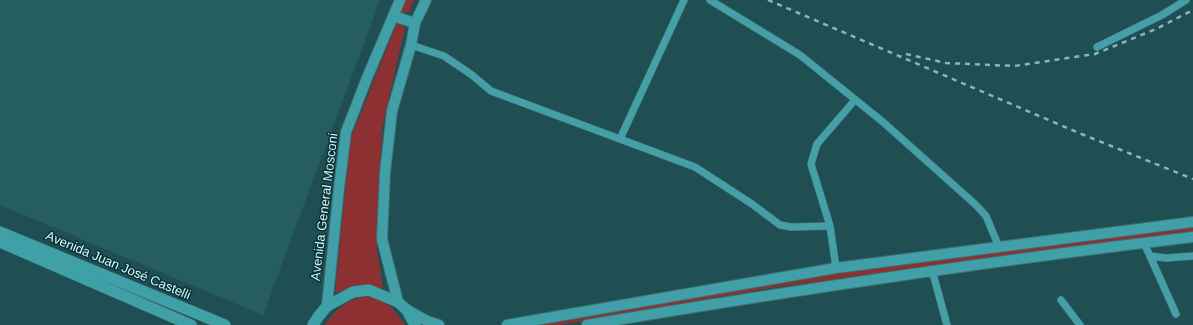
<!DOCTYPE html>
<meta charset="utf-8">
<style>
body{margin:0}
canvas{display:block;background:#1f4f53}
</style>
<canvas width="1193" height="325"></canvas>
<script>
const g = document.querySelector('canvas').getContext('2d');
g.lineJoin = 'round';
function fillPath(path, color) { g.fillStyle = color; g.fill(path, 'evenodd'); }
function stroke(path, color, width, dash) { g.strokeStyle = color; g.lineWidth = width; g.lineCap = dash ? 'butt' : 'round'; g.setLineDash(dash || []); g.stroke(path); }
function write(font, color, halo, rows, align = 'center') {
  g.font = font + ' Arial,sans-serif'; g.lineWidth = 3; g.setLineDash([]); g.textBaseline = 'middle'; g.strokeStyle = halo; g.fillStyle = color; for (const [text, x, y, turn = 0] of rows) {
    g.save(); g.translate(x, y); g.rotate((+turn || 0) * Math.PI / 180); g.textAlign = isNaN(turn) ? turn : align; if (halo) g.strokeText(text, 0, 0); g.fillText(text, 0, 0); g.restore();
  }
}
fillPath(new Path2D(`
 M0 0H380L263 315 0 205Z`), '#265d61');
fillPath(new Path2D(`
 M404 0H414L410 11 401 14 399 12Z
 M397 23 405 27 382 129 377 249 383 289 359 285 335 293 350 140Z
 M1193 227V232L1086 245 770 288 560 325H521L768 281 1027 247Z
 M369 296C390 304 392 306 405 325H325C339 306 346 300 369 296Z`), '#8c3031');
const street = new Path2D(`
 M710 0 800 55 883 122 976 205 986 216 999 247
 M411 45 444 56 472 75 491 91 695 167 752 204 780 225 791 227 830 226
 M1097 47 1162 15 1186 0
 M620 139 684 0
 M1144 243 1150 256 1166 258 1193 256
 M1150 256 1176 314
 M836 268 830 226 811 164 817 144 854 101
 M932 270 947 325
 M1061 300 1080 325`);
const secondary = new Path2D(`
 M393 16 415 23
 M398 302 382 239 385 173 392 111 411 45 415 23 426 0
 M327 306 339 188 346 132 367 78 400 0
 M407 310 427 321 439 325
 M507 325 836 268 1193 222
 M587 325C788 291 990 261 1193 237`);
const primary = new Path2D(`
 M0 232 225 325
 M0 242 191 325
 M313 325 318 317 327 306 353 292 369 290 398 302 407 310 415 325`);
stroke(street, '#3e6f73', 8);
stroke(secondary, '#3e6f73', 12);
stroke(primary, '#3e6f73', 12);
stroke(street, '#449fa7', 7);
stroke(secondary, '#419fa8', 10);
stroke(primary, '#3fa0a8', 11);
stroke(new Path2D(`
 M768 0 1079 133 1193 179
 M906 54 946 63 1014 66 1095 54 1156 29 1193 10`), '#8ab6ba', 2.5, [5, 5]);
write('13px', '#d0fafe', '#0b3336', [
 ["Avenida General Mosconi",325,207,-83],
 ["Avenida Juan José Castelli",118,266,23]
]);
</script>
